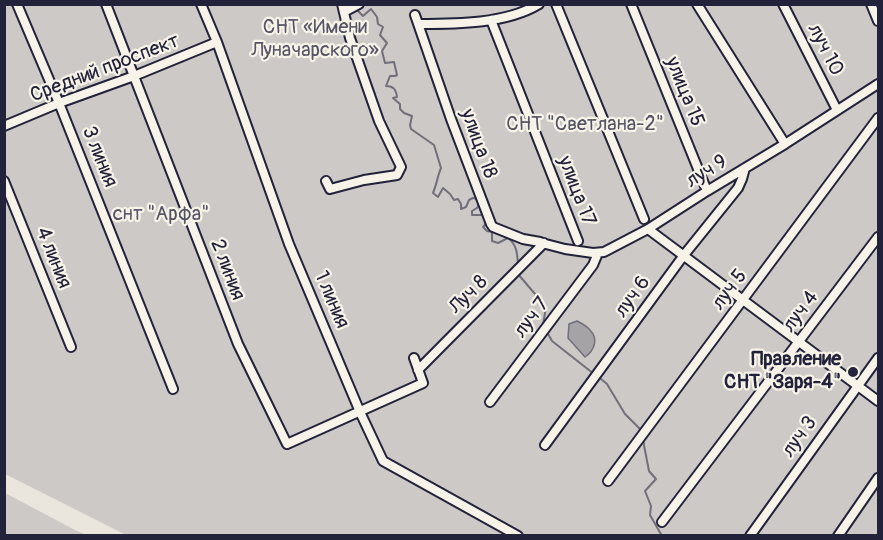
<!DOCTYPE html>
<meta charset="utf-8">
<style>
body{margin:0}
#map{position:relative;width:883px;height:540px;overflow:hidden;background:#eae6de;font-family:Pangolin,sans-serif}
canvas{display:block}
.frame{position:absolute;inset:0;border:6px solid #22223b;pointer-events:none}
</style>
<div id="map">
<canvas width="883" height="540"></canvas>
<div class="frame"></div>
</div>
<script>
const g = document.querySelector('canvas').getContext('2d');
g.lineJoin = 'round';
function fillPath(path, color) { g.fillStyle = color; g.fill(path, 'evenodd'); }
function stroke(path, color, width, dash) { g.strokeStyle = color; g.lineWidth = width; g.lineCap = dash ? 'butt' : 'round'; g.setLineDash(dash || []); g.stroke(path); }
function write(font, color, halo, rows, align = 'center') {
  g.font = font + ' Pangolin,sans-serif'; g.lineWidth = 4.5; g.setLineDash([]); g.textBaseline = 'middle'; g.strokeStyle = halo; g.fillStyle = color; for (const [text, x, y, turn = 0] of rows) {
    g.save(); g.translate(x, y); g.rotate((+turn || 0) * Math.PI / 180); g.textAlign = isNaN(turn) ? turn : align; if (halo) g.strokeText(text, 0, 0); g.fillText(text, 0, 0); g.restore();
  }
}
fillPath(new Path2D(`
 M4 5H878V535H126L5 474Z
 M5 493 77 531 87 535H5Z`), '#cdc9c6');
const water = new Path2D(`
 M577 321C581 323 587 326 590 330 599 339 594 351 585 357L568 338 569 324Z`);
fillPath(water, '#a6a3a6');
stroke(water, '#716f7b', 1.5);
stroke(new Path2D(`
 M357 10 363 16 371 9 377 17 378 24 383 27 380 35 387 43 382 51 385 63 394 62 397 75 395 76H390L386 86C394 86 396 90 397 97L393 98 400 104V109L404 113 412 116 410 125 411 129 434 145 441 168C437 177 437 184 433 193L438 197 443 188 450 194 454 200 458 199 461 204V209L466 207 469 200 473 198 478 199 480 203 477 208 472 211V215H483L488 221 483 227 487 231 492 232V241L498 243 508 238C517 245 517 253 518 263L513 268
 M518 274 546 307 543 325
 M547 332 552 341 594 374
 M601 379 607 384 625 414 641 430
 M643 440 649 471 656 479 645 491 651 506 650 515 662 536`), '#716f7b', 2);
const minor = new Path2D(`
 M17 4 59 103 173 389
 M106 4 238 344 287 444 423 383 414 358
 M201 4 217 42 289 244 360 412 383 461 518 536
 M556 4 644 219
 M631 4 707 191
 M697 4 785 144
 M783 4 837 110
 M871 4 878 21
 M344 12 359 4
 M415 15 451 119 491 224 493 227 523 239 540 242
 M491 20 578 241
 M419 24C456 24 506 24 539 4
 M4 126 59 103 134 76 217 42
 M4 181 71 347
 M326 181 330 189 364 180 397 175 401 167 379 121 350 38 342 4
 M648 229 878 401
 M542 243 565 249 593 253 604 252 648 229 707 191 785 144 878 84
 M418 370 544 243
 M490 402 593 265 598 253
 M545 445 684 255 738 188 742 179 745 168
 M608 481 878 118
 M662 522 878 237
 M750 536 878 358
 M838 536 878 478`);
stroke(minor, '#22223b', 12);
stroke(minor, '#f7f3e8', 8);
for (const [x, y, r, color] of [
 [853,372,6,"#22223b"]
]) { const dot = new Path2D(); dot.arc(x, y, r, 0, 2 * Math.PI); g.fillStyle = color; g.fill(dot); stroke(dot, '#f7f3e8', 2); }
write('20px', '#555465', '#f7f3e8', [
 ["СНТ «Имени",315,28],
 ["Луначарского»",315,51],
 ["СНТ \"Светлана-2\"",585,125],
 ["снт \"Арфа\"",161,215]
]);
write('20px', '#22223b', '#f7f3e8', [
 ["луч 10",825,50,63],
 ["Средний проспект",105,69,-21],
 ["улица 15",684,92,68],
 ["улица 18",478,144,70],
 ["3 линия",99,157,68],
 ["луч 9",707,172,-32],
 ["улица 17",576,191,69],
 ["4 линия",53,258,68],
 ["2 линия",227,270,69],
 ["луч 5",730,290,-53],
 ["Луч 8",469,295,-45],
 ["луч 6",633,297,-54],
 ["1 линия",331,300,67],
 ["луч 4",801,312,-53],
 ["луч 7",532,318,-53],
 ["луч 3",800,437,-54]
]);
write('bold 20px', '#22223b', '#f7f3e8', [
 ["Правление",841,360],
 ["СНТ \"Заря-4\"",841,383]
], 'right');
</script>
